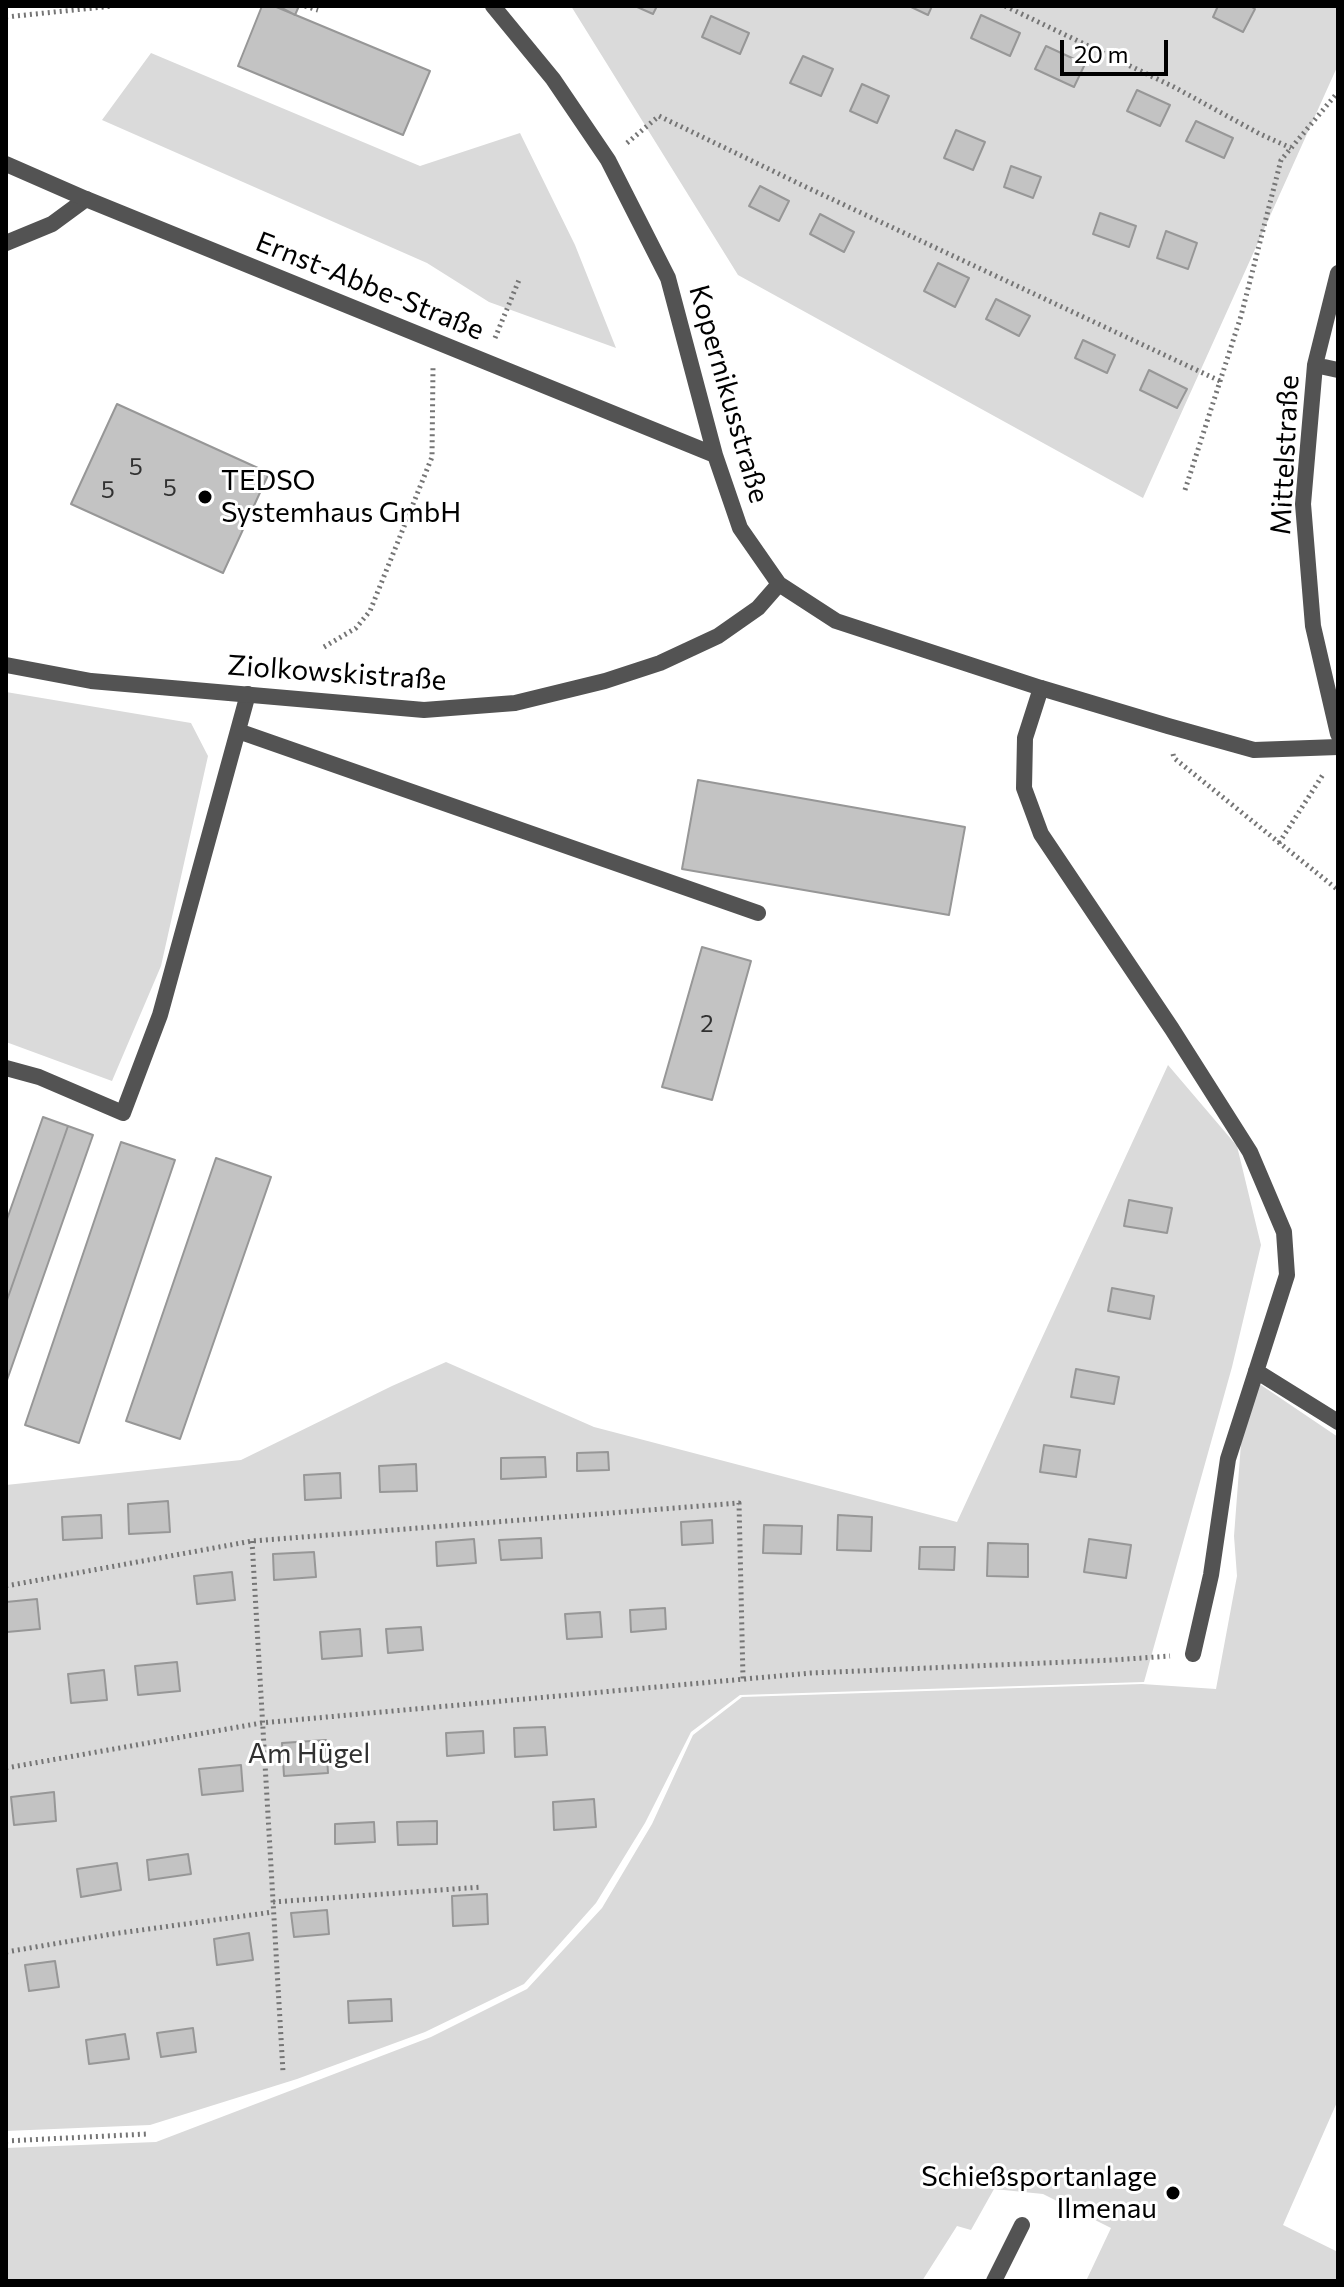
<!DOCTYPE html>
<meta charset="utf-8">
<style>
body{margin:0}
#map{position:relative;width:1344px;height:2287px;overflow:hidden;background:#fff;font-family:Commissioner,sans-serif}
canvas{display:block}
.frame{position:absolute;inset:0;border:8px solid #000;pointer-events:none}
.scale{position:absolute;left:1060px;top:40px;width:108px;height:36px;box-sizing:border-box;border:4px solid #000;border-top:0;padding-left:10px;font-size:24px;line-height:28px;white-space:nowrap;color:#000;-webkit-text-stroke:6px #fff;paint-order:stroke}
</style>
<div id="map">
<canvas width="1344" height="2287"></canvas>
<div class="frame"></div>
<div class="scale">20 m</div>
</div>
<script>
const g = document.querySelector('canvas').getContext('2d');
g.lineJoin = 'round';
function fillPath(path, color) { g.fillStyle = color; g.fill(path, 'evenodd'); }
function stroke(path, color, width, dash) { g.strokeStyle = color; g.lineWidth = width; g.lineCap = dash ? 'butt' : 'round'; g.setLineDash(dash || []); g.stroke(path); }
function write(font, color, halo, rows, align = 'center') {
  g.font = font + ' Commissioner,sans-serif'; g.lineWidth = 6; g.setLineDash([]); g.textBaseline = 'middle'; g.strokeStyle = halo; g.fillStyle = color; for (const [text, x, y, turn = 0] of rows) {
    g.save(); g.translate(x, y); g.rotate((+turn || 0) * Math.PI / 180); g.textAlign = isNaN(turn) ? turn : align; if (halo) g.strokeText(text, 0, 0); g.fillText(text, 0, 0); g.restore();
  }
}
fillPath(new Path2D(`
 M571 6H1338V65L1143 498 738 275Z
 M151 53 420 166 520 133 575 245 616 348 489 302 427 263 102 120Z
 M6 692 191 723 208 756 161 966 112 1081 6 1042Z
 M1168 1065 1237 1146 1261 1245 1232 1367 1144 1682 740 1695 691 1732 645 1823 596 1903 524 1984 425 2032 297 2079 150 2125 6 2131V1485L241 1460 392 1386 446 1362 594 1427 957 1522Z
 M1258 1383 1338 1437V2100L1283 2225 1338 2252V2281H1086L1111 2228 1043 2194 994 2189 971 2230 957 2226 922 2281H6V2148L156 2142 431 2037 527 1989 602 1908 652 1824 693 1735 742 1697 1142 1684 1216 1689 1237 1576 1234 1536 1243 1417Z`), '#dadada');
const building = new Path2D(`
 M262 6H274L430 71 403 135 238 66Z
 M278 6H299L295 15Z
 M635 6H657L653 14Z
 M909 6H932L928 15Z
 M1218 6H1250L1255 9 1243 32 1213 17Z
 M981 15 1020 33 1010 56 971 38Z
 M711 16 749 33 740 54 702 37Z
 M1046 46 1085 64 1074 87 1035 69Z
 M803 56 833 69 821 96 790 83Z
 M862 84 889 96 877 123 850 111Z
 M1137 90 1170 105 1160 126 1127 111Z
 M1196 121 1233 138 1224 158 1186 141Z
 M956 130 985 142 973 170 944 158Z
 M1011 166 1041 177 1033 198 1004 187Z
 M760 186 789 201 779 221 749 206Z
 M1100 213 1136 226 1129 247 1093 234Z
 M820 214 854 232 844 252 810 234Z
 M1166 231 1197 243 1188 269 1157 258Z
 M938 263 969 278 955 307 924 291Z
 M996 299 1030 316 1019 336 986 319Z
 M1083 340 1115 355 1107 373 1075 358Z
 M1149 370 1187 389 1177 408 1140 390Z
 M117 404 269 473 223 573 71 504Z
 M698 780 965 827 949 915 682 869Z
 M702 947 751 961 712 1100 662 1087Z
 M43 1117 68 1126 6 1303V1222Z
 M68 1126 93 1135 6 1383V1303Z
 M121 1142 175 1160 79 1443 25 1425Z
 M216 1158 271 1177 180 1439 126 1421Z
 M1129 1200 1172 1208 1167 1233 1124 1226Z
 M1112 1288 1154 1296 1150 1319 1108 1311Z
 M1076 1369 1119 1377 1114 1404 1071 1397Z
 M1044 1445 1080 1450 1076 1477 1040 1472Z
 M608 1452 609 1470 577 1471V1453Z
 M545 1457 546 1477 501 1479V1458Z
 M416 1464 417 1491 380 1492 379 1466Z
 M340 1473 341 1498 305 1500 304 1475Z
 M168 1501 170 1532 129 1534 128 1504Z
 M101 1515 102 1538 63 1540 62 1517Z
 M838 1515 872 1517 871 1551 837 1550Z
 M712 1520 713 1543 682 1545 681 1522Z
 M764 1525 802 1526 801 1554 763 1553Z
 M541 1538 542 1558 501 1560 499 1540Z
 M474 1539 476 1563 437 1566 436 1542Z
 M1089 1539 1131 1545 1126 1578 1084 1572Z
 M988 1543 1028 1544V1577L987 1576Z
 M920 1547H955L954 1570 919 1569Z
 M314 1552 316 1577 274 1580 273 1554Z
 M232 1572 235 1600 197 1604 194 1576Z
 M37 1599 40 1629 7 1632 6 1602Z
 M665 1608 666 1629 631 1632 630 1610Z
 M600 1612 602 1637 567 1639 565 1614Z
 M421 1627 423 1650 388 1653 386 1629Z
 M360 1629 362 1656 322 1659 320 1632Z
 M177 1662 180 1691 138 1695 135 1666Z
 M104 1670 107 1700 71 1703 68 1674Z
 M545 1727 547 1755 515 1757 514 1728Z
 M483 1731 484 1753 447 1756 446 1733Z
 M326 1740 328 1773 284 1776 282 1743Z
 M241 1765 243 1791 202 1795 199 1769Z
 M54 1792 56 1821 14 1825 11 1797Z
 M594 1799 596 1827 554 1830 553 1802Z
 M437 1821V1844L398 1845 397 1822Z
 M374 1822 375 1842 335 1844V1824Z
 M188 1854 191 1874 149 1880 147 1860Z
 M117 1863 121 1890 81 1897 77 1869Z
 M487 1894 488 1924 453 1926 452 1896Z
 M327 1910 329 1934 294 1937 291 1913Z
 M249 1933 253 1960 217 1965 214 1939Z
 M55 1961 59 1987 29 1991 25 1965Z
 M391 1999 392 2021 349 2023 348 2001Z
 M193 2028 196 2052 161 2057 157 2033Z
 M125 2034 129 2059 89 2064 86 2040Z`);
fillPath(building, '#c3c3c3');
stroke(building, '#979797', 2);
stroke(new Path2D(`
 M305 6 318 10
 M1005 6 1174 87 1260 134 1291 148
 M6 17 113 6
 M627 143 659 116 806 187 1220 381
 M495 338 519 280
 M1185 490 1241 316 1281 160 1338 92
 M324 647 356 628 370 611 432 457 433 367
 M1173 754 1174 758 1338 890
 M1279 843 1324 773
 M252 1541 283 2072
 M6 1586 252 1541 739 1503 743 1679
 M6 1768 261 1723 811 1673 1113 1660 1170 1656
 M273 1902 482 1887
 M6 1952 112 1934 273 1912
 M6 2141 147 2134`), '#757575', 5, [2, 4]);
stroke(new Path2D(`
 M6 243 52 224 86 199
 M1041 688 1025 738 1024 788 1041 834 1172 1029 1250 1152 1284 1232 1287 1275 1228 1459 1211 1575 1193 1654
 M238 731 758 913
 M6 1068 39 1077 123 1113 160 1015 248 694
 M1256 1371 1338 1422
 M994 2281 1022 2225`), '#535353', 16);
stroke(new Path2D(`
 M493 6 553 79 608 160 668 278 715 455 740 528 779 584 836 621 1041 688 1168 726 1254 750 1338 747
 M6 164 86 199 715 455
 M1338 273 1315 365 1303 504 1313 626 1338 734
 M1315 365 1338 370
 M6 665 91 681 424 710 515 703 605 681 660 663 718 636 758 608 779 584`), '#535353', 16);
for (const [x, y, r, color] of [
 [205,497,8,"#000"],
 [1173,2193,8,"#000"]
]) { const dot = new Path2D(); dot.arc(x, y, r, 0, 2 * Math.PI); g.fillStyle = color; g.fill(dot); stroke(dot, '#fff', 3); }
write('24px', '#313131', null, [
 ["5",136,467],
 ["5",170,488],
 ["5",108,490],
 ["2",707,1024]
]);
write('28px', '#000', '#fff', [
 ["Ernst-Abbe-Straße",370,286,22],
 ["Kopernikusstraße",729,394,74],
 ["Mittelstraße",1285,455,-87],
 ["Ziolkowskistraße",337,673,4]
]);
write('28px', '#000', '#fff', [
 ["TEDSO",221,481],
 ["Systemhaus GmbH",221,513],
 ["Schießsportanlage",1157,2177,"right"],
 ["Ilmenau",1157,2209,"right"]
], 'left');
write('28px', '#313131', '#fff', [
 ["Am Hügel",309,1754]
]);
</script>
